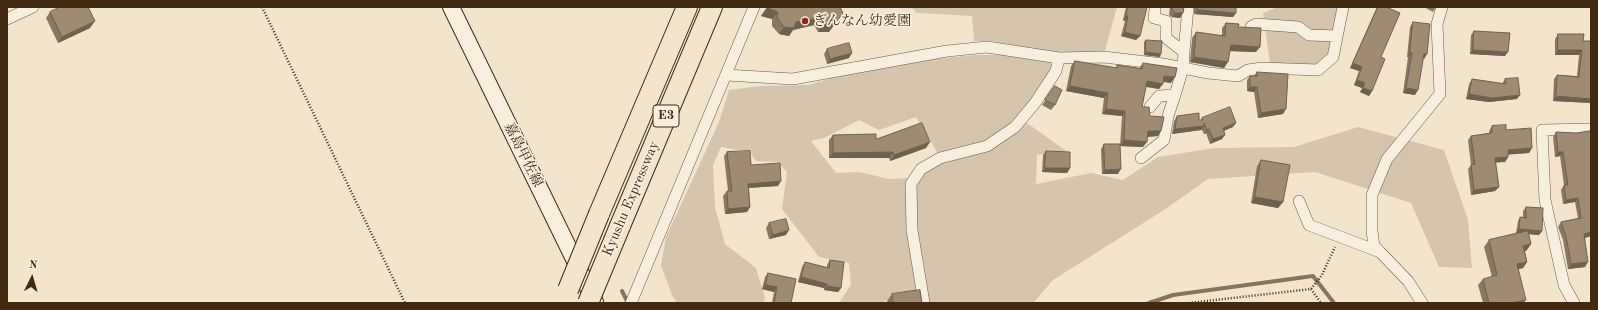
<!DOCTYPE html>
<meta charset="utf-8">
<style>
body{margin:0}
#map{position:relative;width:1598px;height:310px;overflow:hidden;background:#f2e5cc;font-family:"Old Standard TT",serif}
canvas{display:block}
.frame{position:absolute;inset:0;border:8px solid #422911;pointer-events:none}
.north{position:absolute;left:12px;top:258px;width:40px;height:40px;-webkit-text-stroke:3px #f7eede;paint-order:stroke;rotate:5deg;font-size:11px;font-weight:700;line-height:16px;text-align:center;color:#422911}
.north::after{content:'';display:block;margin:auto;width:14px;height:18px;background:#422911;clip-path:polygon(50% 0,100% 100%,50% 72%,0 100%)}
</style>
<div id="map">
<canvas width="1598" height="310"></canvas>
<div class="frame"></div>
<div class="north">N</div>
</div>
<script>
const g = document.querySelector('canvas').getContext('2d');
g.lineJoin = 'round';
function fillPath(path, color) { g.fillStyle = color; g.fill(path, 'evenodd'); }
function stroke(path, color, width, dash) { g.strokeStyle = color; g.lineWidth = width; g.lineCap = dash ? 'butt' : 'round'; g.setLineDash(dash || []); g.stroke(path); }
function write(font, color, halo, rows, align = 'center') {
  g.font = font + ' "Old Standard TT","Noto Serif JP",serif'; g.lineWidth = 3.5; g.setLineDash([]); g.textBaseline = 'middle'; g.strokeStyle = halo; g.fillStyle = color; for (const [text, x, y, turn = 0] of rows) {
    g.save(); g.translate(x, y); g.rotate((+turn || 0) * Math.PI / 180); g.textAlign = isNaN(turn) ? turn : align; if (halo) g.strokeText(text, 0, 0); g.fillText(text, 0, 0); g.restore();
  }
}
fillPath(new Path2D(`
 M911 7H1117L1104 54H1065L991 41H974L972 16 917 13Z
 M1278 7H1337L1329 53 1320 67 1270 63 1263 13Z
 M976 55C998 55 1036 52 1055 66L1018 117 1037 130 1066 151 1037 155 1036 184 1091 173 1123 180 1158 157 1215 148 1294 147 1358 127 1444 150 1468 220 1472 268 1439 267 1411 203 1315 172 1208 179 1164 210 1053 280 1033 303H922L915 292 880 303H839L851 285 849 263 819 257 782 209 787 172 777 162 756 161 750 152 721 147 713 165 715 207 725 244 756 268 765 298 763 303H677L672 295 661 265 666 237 719 122 729 90 761 86 809 85 841 75 914 61ZM916 117 940 157 909 178 889 179 859 172 836 173 811 141 824 138 859 120 879 130Z`), '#d4c5ac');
stroke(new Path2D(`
 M622 291 628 303
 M1149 303 1173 295 1313 276 1334 303`), '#88735b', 4);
const minor = new Path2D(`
 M7 19 33 7
 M1251 27 1256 24 1298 27 1309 35 1337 36
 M1184 52 1188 7
 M726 75 793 79 947 51 987 47 1059 58 1104 57 1163 64 1208 73 1238 76 1248 70 1262 68 1318 70 1333 57 1343 7
 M1150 107 1159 96 1175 95 1183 68 1184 52 1166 38V21L1154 18 1155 10
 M1141 158 1164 140 1168 116 1175 95
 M1299 201 1309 225 1380 252 1408 281 1422 303
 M1380 252 1374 246 1372 231V195L1387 159 1440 94 1437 24 1442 7
 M631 303 754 7
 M924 303 912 230 911 184 921 169 940 158 987 146 1015 127 1035 103 1056 71 1059 58
 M1574 303 1564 285 1545 200 1542 130 1591 129`);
const secondary = new Path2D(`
 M451 7 595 302`);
const motorway = new Path2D(`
 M599 214 687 7
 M620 226 712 7`);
stroke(minor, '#6e5840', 12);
stroke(secondary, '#422911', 18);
stroke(motorway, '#422911', 22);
stroke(new Path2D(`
 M262 7 405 303
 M1311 289 1321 303
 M1189 303 1311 289 1322 275 1335 247`), '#422911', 2.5, [1, 2]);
stroke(minor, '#f7eede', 11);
stroke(secondary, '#f7eede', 16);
stroke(motorway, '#f2e5cc', 20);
const motorwayBridge = new Path2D(`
 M568 290 599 214
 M588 303 620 226`);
stroke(motorwayBridge, '#422911', 22, []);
stroke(motorwayBridge, '#f2e5cc', 20);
fillPath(new Path2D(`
 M767 7H840L829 32H818L814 25 793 30 789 36 779 34 772 26V19L761 16Z
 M1126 7H1147L1140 36 1136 40 1121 36 1125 21 1123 20Z
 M1170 7H1184L1180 18 1172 17 1169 15Z
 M1194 7H1236V13L1233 17 1194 14Z
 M1377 7H1386L1381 57 1372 91 1369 96 1360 92 1362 88 1354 85 1359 71 1350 68Z
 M1424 7H1436L1433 12Z
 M50 12 90 28 58 43 46 18Z
 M1413 22 1427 54 1424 59H1423L1415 95 1403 93 1408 57H1407L1410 27Z
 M1226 23 1238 27 1256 52 1230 51 1224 68 1190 62 1192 38 1196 32 1222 36V28Z
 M1474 31 1505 56 1470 54 1471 35Z
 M1558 34 1583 41H1591V106V103L1553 101 1554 79 1557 75 1577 76 1579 55H1555V39Z
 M1146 40 1160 57 1144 55V42Z
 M827 49 849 58 827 64 824 54Z
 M1075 61 1116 68 1117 65 1139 68 1143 63 1171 83 1163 82 1159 89 1146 87 1142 107 1161 131 1158 136 1147 137 1143 147 1120 146 1122 116 1102 114 1104 98 1066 91 1071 66Z
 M1257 72 1283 114 1258 118 1254 92 1247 91V80L1250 76H1254Z
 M1472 79 1502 84 1505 79 1517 99 1489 102 1466 99 1469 84Z
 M1055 86V105L1051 110 1042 105Z
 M1177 116 1199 120H1201L1202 118 1233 127 1224 131 1222 139 1210 144 1206 133 1204 134 1202 130H1201L1172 134 1174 121Z
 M1492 126 1506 130 1532 148 1529 153 1508 154V157L1505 162H1495L1499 187 1495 191 1471 195 1468 169 1471 165 1468 140 1471 136 1489 133V131Z
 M1591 131V236L1585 238V267L1568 269 1563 240 1558 227 1561 222 1578 218 1575 202 1563 204 1561 190 1564 185 1560 156 1555 157 1553 137 1556 132 1576 133Z
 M833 135 876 139 926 148 890 161 889 158H829V140Z
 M1104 144 1118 174H1102L1101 149Z
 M1046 151 1070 168 1067 173 1042 172 1043 155Z
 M727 152 751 165 778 186 749 188 750 207 747 212 725 214 723 196 727 191H728L724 156Z
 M1261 160 1283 202 1278 208 1251 203 1257 166Z
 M1526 207 1542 231 1539 235 1528 234 1531 244 1526 251H1525L1527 262 1523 268 1518 269 1523 303H1483L1478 285 1483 279 1492 277 1484 247 1489 240 1517 233H1516L1518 221 1520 217H1523V211Z
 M769 223 786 235 769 239 766 228Z
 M830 260 841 288 838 292 824 290V288L798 282 802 267 805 262 827 268V265Z
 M768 273 791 303H772L774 292 762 289 765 277Z
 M892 294 922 303H888L887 301Z`), '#887862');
fillPath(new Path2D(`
 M767 8 778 12 772 19 761 16Z
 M1198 10 1236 13 1233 17 1194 14Z
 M1175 13H1183L1180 18 1172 17Z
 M1126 16H1128L1125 21 1123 20Z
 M819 18 814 25 793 30 789 36 779 34 784 27 796 22Z
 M838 20 829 32H818L823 24Z
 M95 21 90 28 58 43 62 37Z
 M1125 32 1140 36 1136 40 1121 36Z
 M1231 45 1260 47 1256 52 1227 51Z
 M1473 50 1508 52 1505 56 1470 54Z
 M1558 50H1582L1579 55H1555Z
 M1146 52 1161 54 1160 57 1144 55Z
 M852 53 849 58 827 64 830 59Z
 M1410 53H1412L1408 57H1407Z
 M1424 54H1427L1424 59 1421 58Z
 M1194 57 1228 62 1224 68 1190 62Z
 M1353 63 1362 67 1359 71 1350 68Z
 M1164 76 1175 77 1171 83 1160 81Z
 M1357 80 1365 83 1362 88 1354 85Z
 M1147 81 1163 84 1159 89 1143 86Z
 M1070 86 1108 93 1104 98 1066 91Z
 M1250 87H1257L1254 92 1247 91Z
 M1363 88 1372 91 1369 96 1360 92Z
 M1406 88 1418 90 1415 95 1403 93Z
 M1469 94 1520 95 1517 99 1489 102 1466 99Z
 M1556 96 1591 99V103L1553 101Z
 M1106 109 1125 111 1122 116 1102 114Z
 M1286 109 1283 114 1258 118 1261 113Z
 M1236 123 1233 127 1219 132 1223 128Z
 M1204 126 1201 130 1172 134 1175 129Z
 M1209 129 1206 133 1204 134 1207 130Z
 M1148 131H1161L1158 136 1144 137Z
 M1225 135 1222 139 1210 144 1213 139Z
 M1124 140 1147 142 1143 147 1120 146Z
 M930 142 926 148 890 161 894 155Z
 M1532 148 1529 153 1504 155 1508 150Z
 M893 152 889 158H829L833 153Z
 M1558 152H1563L1560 156 1555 157Z
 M1508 157 1505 162 1491 163 1495 158Z
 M1045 168H1070L1067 173 1042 172Z
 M1121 169 1118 174H1102L1105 170Z
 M781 181 778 186 745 188 748 184Z
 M1499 187 1495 191 1471 195 1474 190Z
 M1255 197 1283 202 1278 208 1251 203Z
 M1578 198 1575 202 1563 204 1566 200Z
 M750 207 747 212 725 214 728 209Z
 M1519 229 1542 231 1539 235 1516 233Z
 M789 230 786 235 769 239 773 235Z
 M1591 232V236L1581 239 1584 234Z
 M1531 244 1526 251 1519 252 1523 246Z
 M1527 262 1523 268 1512 271 1517 264Z
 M1588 262 1585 267 1568 269 1571 264Z
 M801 277 827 284 824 288 798 282Z
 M766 285 777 287 774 292 762 289Z
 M827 286 841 288 838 292 824 290Z
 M1526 300 1523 303H1512Z`), '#6f6150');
const building = new Path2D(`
 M60 7H88L95 21 62 37 50 12Z
 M767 7H840L843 13 834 25 823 24 819 18 796 22 794 28 784 27 777 18 778 12 767 8Z
 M1128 7H1147L1140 36 1125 32 1128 16H1126Z
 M1173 7H1184L1183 13H1175L1172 10Z
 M1198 7H1236V13L1198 10Z
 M1378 7H1386L1400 13 1381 57 1385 59 1372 91 1363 88 1365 83 1357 80 1362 67 1353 63Z
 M1413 22 1430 24 1427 54H1424L1418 90 1406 88 1412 53H1410Z
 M1226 23 1239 24 1238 27 1261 28 1260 47 1231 45 1228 62 1194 57 1196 32 1225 36Z
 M1474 31 1510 33 1508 52 1473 50Z
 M1558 34H1584L1583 41H1591V99L1556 96 1557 75 1579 77 1582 50H1558Z
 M1146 40 1162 41 1161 54 1146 52Z
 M849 43 852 53 830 59 827 49Z
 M1075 61 1117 68V65L1142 69 1143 63 1177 68 1175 77 1164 76 1163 84 1147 81 1142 107H1149L1150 116 1164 117 1161 131H1148L1147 142 1124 140 1125 111 1106 109 1108 93 1070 86Z
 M1257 72 1288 74 1286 109 1261 113 1257 87H1250V76H1257Z
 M1518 78 1520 95 1492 98 1469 94 1472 79 1506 84 1505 79Z
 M1055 86 1062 90 1055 105 1045 100Z
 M1230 107 1236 123 1223 128 1225 135 1213 139 1209 129 1207 130 1204 123V126L1175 129 1177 116 1199 113V120H1203L1202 118Z
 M922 123 930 142 894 155 893 152 833 153V135L876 134V139Z
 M1506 125V130L1531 128 1532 148 1508 150V157L1495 158 1499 187 1474 190 1471 165 1475 164 1471 136 1492 133V126Z
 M1591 131V232L1584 234 1588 262 1571 264 1566 236 1561 222 1581 218 1578 198 1566 200 1564 185H1568L1563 152H1558L1556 132 1576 133Z
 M1104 144H1120L1121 169 1105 170Z
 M750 151 751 165 780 163 781 181 748 184 750 207 728 209 727 191H732L727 152Z
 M1046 151 1070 152V168H1045Z
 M1261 160 1290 165 1283 202 1255 197Z
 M1526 207 1543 208 1542 231 1519 229 1520 217 1526 218Z
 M786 219 789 230 773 235 769 223Z
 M1528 231 1531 244 1523 246 1527 262 1517 264 1526 300 1512 303H1489L1483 279 1497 275 1489 240Z
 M830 260 844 262 841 288 827 286V284L801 277 805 262 829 268Z
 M768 273 796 279 791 303H774L777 287 766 285Z
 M920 290 922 303H893L892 294Z`);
fillPath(building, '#9e8b72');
stroke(building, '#6f6150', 1);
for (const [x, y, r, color] of [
 [805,21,4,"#8f2418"]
]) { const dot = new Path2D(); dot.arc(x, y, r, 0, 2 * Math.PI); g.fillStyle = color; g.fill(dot); stroke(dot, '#f7eede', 1.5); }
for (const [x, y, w] of [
 [666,116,26]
]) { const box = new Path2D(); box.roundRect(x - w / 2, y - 11, w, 22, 3); g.fillStyle = '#f7eede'; g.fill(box); stroke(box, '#422911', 1); }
write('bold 13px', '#422911', null, [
 ["E3",666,116]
]);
write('14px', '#422911', '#f7eede', [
 ["ぎんなん幼愛園",813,21]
], 'left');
write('14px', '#422911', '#f7eede', [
 ["嘉島甲佐線",523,155,64],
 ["Kyushu Expressway",631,199,-67]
]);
</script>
